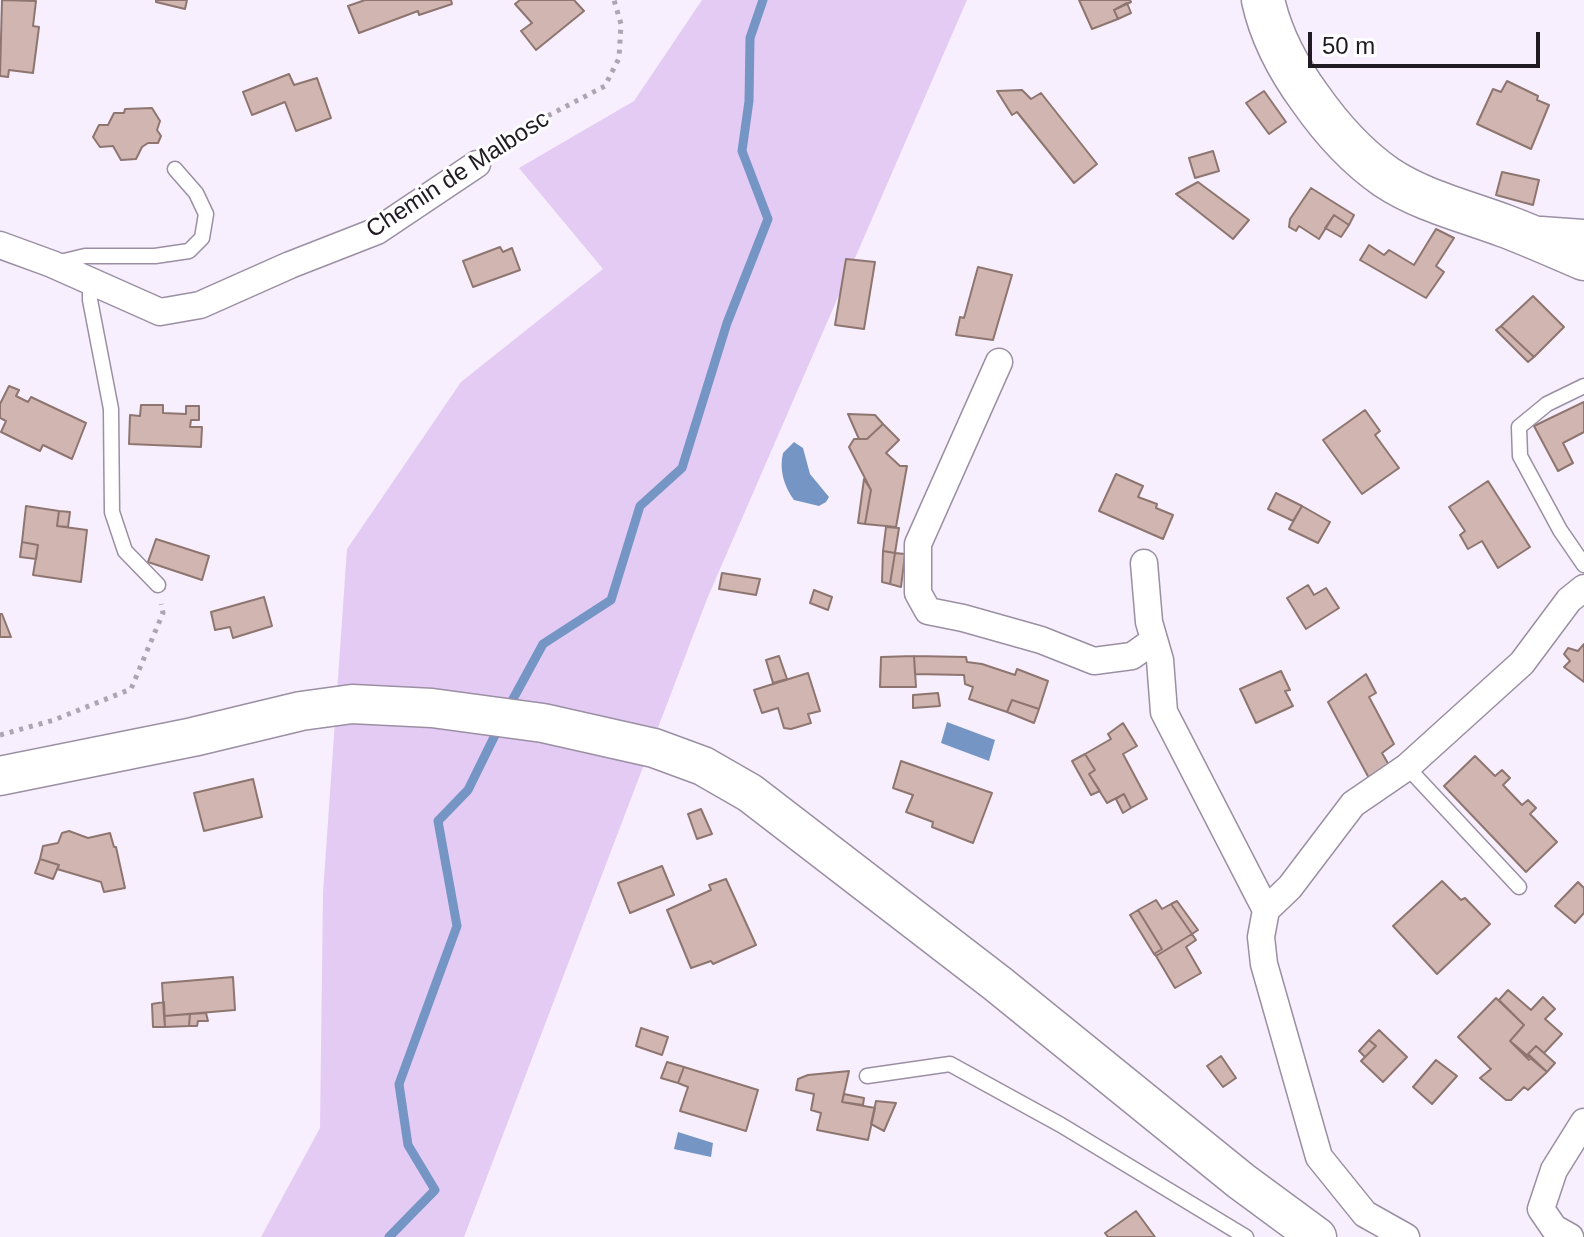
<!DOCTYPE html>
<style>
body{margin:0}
#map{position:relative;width:1584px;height:1237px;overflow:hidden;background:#f7effd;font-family:Arial,sans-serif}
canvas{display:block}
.scale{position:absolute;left:1308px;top:32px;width:232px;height:36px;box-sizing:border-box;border:4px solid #201b23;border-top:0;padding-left:10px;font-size:24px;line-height:28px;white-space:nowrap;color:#201b23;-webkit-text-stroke:6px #fff;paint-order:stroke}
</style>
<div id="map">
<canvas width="1584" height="1237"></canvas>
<div class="scale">50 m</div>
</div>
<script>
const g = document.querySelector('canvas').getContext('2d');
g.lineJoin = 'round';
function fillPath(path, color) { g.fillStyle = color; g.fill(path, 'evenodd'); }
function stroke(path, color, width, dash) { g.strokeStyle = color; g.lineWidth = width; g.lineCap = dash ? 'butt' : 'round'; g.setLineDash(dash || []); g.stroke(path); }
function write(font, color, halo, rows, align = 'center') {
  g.font = font + ' Arial,sans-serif'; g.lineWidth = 6; g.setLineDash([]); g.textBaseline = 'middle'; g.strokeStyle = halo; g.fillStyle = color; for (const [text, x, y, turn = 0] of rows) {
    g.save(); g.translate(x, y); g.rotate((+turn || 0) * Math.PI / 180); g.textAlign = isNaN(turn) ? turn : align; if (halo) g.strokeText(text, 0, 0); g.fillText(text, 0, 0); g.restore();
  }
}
fillPath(new Path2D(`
 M702 0H967L707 599 464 1237H261L320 1128 323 893 347 549 461 382 603 269 519 168 634 101Z`), '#e4cbf4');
fillPath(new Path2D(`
 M794 442 803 448 810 474 829 497 826 502 819 506 794 500C784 486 779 470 783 453Z
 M947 722 995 740 989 761 941 743Z
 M678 1132 713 1143 711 1157 674 1149Z`), '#7596c4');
stroke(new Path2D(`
 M507 710 543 644 611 600 640 506 682 468 727 323 768 219 742 151 749 101 750 38 763 0
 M389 1237 435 1190 408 1145 399 1084 457 926 438 821 468 790 499 727`), '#7596c4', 9);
const building = new Path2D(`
 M2 0 36 1 33 26 39 27 33 73 9 70 8 77 0 76Z
 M156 0H187L185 9 156 2Z
 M365 0H451L452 4 419 15 418 11 359 33 348 6Z
 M520 0H574L584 11 536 50 521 31 532 23 515 4Z
 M1079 0H1130L1131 2 1114 10 1118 19 1092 29Z
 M1127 3 1131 13 1118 19 1114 10Z
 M289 74 294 85 317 78 331 118 296 131 285 102 252 115 243 92Z
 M1507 81 1538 96 1537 100 1549 105 1531 149 1477 124 1493 89 1501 92Z
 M1022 90 1031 99 1041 93 1097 164 1074 183 1017 112 1012 115 997 91Z
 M1264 91 1286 122 1269 134 1246 103Z
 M152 108 160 121 157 130 161 136 158 143H148L142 147 136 159 121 160 113 146 100 147 93 137 99 125H108L114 113H124L125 109Z
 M1213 151 1219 171 1195 178 1189 158Z
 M1502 172 1539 180 1533 205 1496 195Z
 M1198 182 1249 220 1233 239 1176 194Z
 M1311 188 1354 215 1349 225 1334 215 1319 239 1299 226 1296 231 1289 227 1290 219Z
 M1334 215 1349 225 1341 237 1325 228Z
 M1436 229 1454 238 1436 266 1444 272 1426 298 1360 260 1369 245 1384 255 1389 250 1414 265Z
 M500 247 503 252 512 248 520 270 473 287 463 261Z
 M846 259 875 262 864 329 835 325Z
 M978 267 1012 275 993 340 956 335 960 317 964 318Z
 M1533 296 1564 327 1534 357 1501 326Z
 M1501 326 1534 357 1528 362 1496 330Z
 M9 386 19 390 16 396 28 402 31 397 86 423 72 459 43 445 40 451 1 432 6 421 0 418V404Z
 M1584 402V432L1563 443 1573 463 1558 471 1534 426Z
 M141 405H163V413L186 414V406H199V420H191L190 427H202L201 447 129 444 130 415 140 416Z
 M1365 410 1380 431 1375 435 1399 468 1362 494 1323 440Z
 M848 414 875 415 883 424 867 439H859Z
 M883 424 899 440 886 453 900 466H907L896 527 865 524 871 490 849 447 854 439H867Z
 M1116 474 1143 486 1138 497 1157 504 1156 508 1173 515 1163 539 1099 511Z
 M864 479 871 490 865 524 858 523Z
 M1488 481 1530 547 1498 568 1482 541 1468 549 1460 535 1465 531 1449 507Z
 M1276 493 1302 506 1293 521 1268 509Z
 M26 506 59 511 57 526 87 530 81 582 33 575 38 545 22 542Z
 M1302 506 1330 522 1318 543 1289 529Z
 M59 511 70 512 68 527 57 526Z
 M886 527 899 528 895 553 883 551Z
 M156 539 209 556 202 580 148 562Z
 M22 542 38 545 36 559 20 557Z
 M883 551 895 553 890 584 882 582Z
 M895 553 905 554 901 587 890 584Z
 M722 573 760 579 756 595 719 589Z
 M1308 585 1314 595 1326 588 1339 608 1306 629 1287 598Z
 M814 590 832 597 828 610 810 603Z
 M264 597 272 626 233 638 230 627 215 630 211 612Z
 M0 614H2L11 637H0Z
 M1584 644V682L1564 667 1570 661 1564 654 1568 648 1578 651Z
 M779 656 787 679 773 683 766 660Z
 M914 656 966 657 967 662 982 664 1015 675 1017 669 1048 681 1039 709 1012 700 1007 712 969 699 973 687 965 684 964 675 915 674Z
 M914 656 916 687H880L881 657Z
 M1281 671 1290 690 1285 691 1293 706 1256 723 1240 689Z
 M808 673 820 711 808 714 811 723 791 729 784 728 778 708 762 713 754 690Z
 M1366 674 1376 693 1369 697 1394 744 1382 753 1390 767 1370 780 1328 702Z
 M938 693 940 706 913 708V695Z
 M1012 700 1039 709 1034 723 1007 712Z
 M1123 723 1137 746 1123 754 1147 799 1131 808 1124 794 1107 803 1089 774 1095 770 1085 754 1111 739 1108 734Z
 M1085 754 1095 770 1089 774 1100 791 1091 795 1072 761Z
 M1475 756 1495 776 1502 770 1510 778 1503 785 1522 805 1528 800 1536 808 1530 814 1557 842 1526 872 1444 786Z
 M901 761 992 793 973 843 932 827 933 822 906 812 913 795 893 788Z
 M253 779 262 817 204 831 194 793Z
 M1124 794 1131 808 1123 813 1116 799Z
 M701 809 712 834 697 839 688 814Z
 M69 831 88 838 110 833 114 847H116L125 888 104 892 101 882 57 869 59 865 40 859 43 846 58 843 62 833Z
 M40 859 59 865 53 879 35 873Z
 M662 866 674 895 630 913 618 883Z
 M726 879 756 945 713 964 711 961 691 968 667 910 711 890 709 885Z
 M1442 881 1461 900 1465 898 1490 924 1437 974 1393 926Z
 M1578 882 1584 888V913L1575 923 1555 906Z
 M1156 900 1162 909 1171 904 1192 934 1156 956 1154 954 1162 949 1138 910Z
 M1177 901 1198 930 1192 934 1171 904Z
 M1138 910 1162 949 1154 954 1130 915Z
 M1192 934 1196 940 1186 947 1201 973 1175 988 1156 956Z
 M233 977 235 1010 164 1016 162 983Z
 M1508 990 1531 1010 1543 997 1555 1009 1545 1019 1562 1034 1544 1053 1536 1046 1528 1054 1531 1057 1529 1060 1510 1041 1524 1025 1499 1000Z
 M1496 998 1524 1025 1510 1041 1547 1072 1528 1090 1524 1087 1511 1100H1506L1480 1078 1491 1069 1458 1037Z
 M164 1002 165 1027H153L152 1004Z
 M206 1013 208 1021H198L197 1026H189L190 1014Z
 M190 1014 189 1026 165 1027 164 1016Z
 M641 1028 668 1037 662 1055 636 1046Z
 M1379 1030 1407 1057 1383 1082 1361 1061 1376 1046 1369 1040Z
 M1369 1040 1376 1046 1365 1057 1359 1051Z
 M1536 1046 1555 1063 1547 1072 1528 1054Z
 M1221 1056 1236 1078 1223 1087 1207 1066Z
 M1436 1060 1457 1076 1432 1104 1413 1087Z
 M667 1062 684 1067 678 1083 661 1078Z
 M684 1067 758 1090 746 1131 680 1111 688 1087 678 1083Z
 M849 1071 842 1102 875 1108 868 1140 817 1130 821 1113 811 1110 814 1094 796 1090 798 1079 808 1075Z
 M844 1094 864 1098 863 1105 842 1102Z
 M876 1101 896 1103 884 1131 871 1124Z
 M1136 1211 1155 1237H1108L1105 1233Z`);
fillPath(building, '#d0b5b0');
stroke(building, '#8e7570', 2);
const service = new Path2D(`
 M56 263 85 256H155L189 251 202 238 206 214 196 193 175 169
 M90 282V300L111 409 112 512 125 551 158 585
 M1584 386 1547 404 1519 427 1520 456 1560 530 1584 565
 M1407 767 1519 887
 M867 1076 950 1064 1061 1125 1246 1237`);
const minor = new Path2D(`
 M1541 230 1584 233
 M0 245 52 264 160 312 200 305 290 265 377 231 477 164
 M999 362 918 544V593L928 611 963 618 1041 640 1094 661 1132 656 1153 641
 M1144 563 1149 622 1160 660 1164 712 1266 910
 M1406 1237 1365 1214 1319 1157 1264 964 1261 937 1266 910 1290 887 1353 804 1407 767 1522 663 1569 600 1584 588
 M1570 1237 1554 1228 1541 1209 1554 1170 1584 1122`);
const secondary = new Path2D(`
 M0 776 193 737 301 711 352 704 432 708 543 723 654 748 703 766 750 793 998 984 1241 1181 1317 1237`);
const primary = new Path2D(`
 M1263 0C1271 36 1288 68 1310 98 1331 128 1356 156 1386 177 1422 201 1465 211 1505 226 1532 236 1558 248 1584 259`);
stroke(service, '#9b8fa3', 17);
stroke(minor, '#9b8fa3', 29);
stroke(secondary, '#9b8fa3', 41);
stroke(primary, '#9b8fa3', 45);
stroke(new Path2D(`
 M497 147 513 134 605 86 619 58 621 24 614 0
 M0 735 54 720 131 689 163 613 161 604`), '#ada6b2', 5, [4, 6]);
stroke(service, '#fff', 14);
stroke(minor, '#fff', 26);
stroke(secondary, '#fff', 38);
stroke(primary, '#fff', 42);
write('24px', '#201b23', '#fff', [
 ["Chemin de Malbosc",458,175,-33]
]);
</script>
